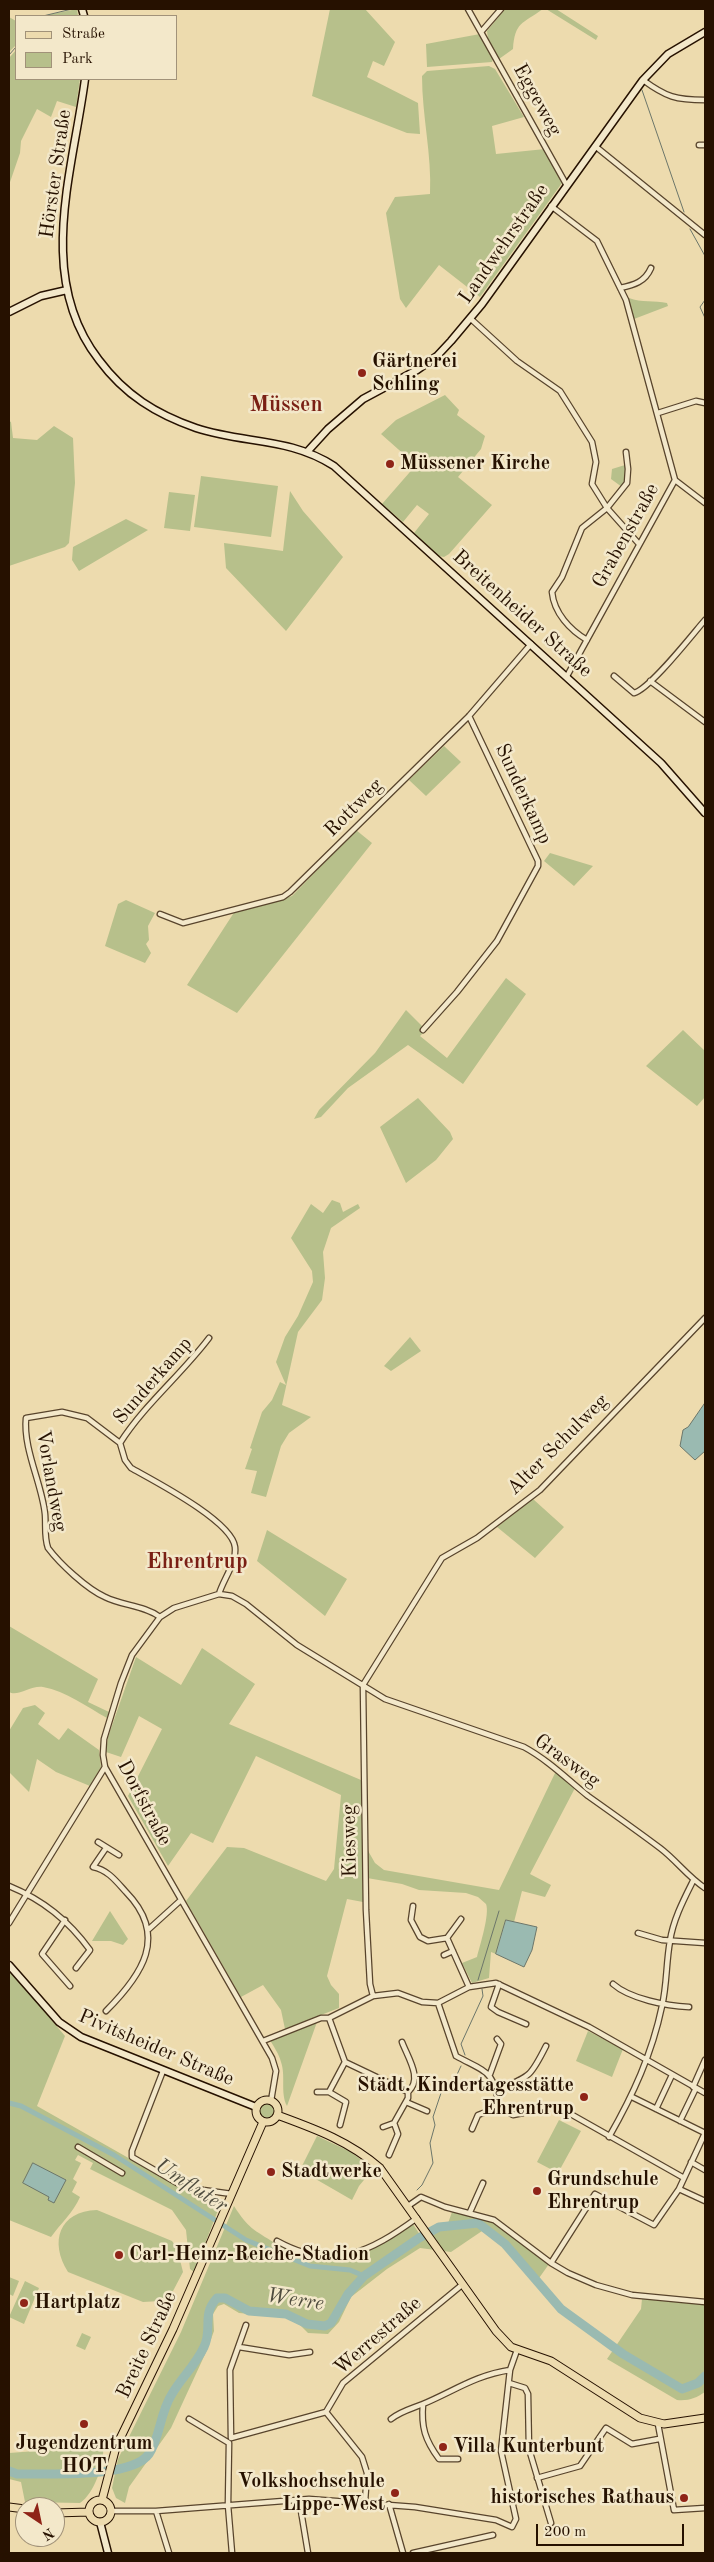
<!DOCTYPE html>
<meta charset="utf-8">
<style>
body{margin:0}
#map{position:relative;width:714px;height:2562px;overflow:hidden;background:#eddbae;font-family:"Old Standard TT",serif}
canvas{display:block}
.frame{position:absolute;inset:0;border:10px solid #261100;pointer-events:none}
.legend{position:absolute;left:15px;top:15px;width:162px;height:65px;box-sizing:border-box;background:#f3e8ca;border:1px solid #a19279;margin:0;padding:6px 9px;list-style:none;font-size:15px;color:#261100}
.legend li{display:flex;align-items:center;gap:10px;height:25px}
.legend b{width:25px;border:1px solid #a19279}
.north{position:absolute;left:15px;top:2497px;width:50px;height:50px;box-sizing:border-box;background:#f3e8ca;border:1px solid #a19279;border-radius:50%;rotate:146deg;font-size:14px;font-weight:700;line-height:20px;text-align:center;color:#261100}
.north::after{content:'';display:block;margin:auto;width:18px;height:22px;background:#8f2418;clip-path:polygon(50% 0,100% 100%,50% 72%,0 100%)}
.scale{position:absolute;left:536px;top:2524px;width:148px;height:22px;box-sizing:border-box;border:2px solid #261100;border-top:0;padding-left:6px;font-size:15px;line-height:18px;white-space:nowrap;color:#261100;-webkit-text-stroke:4px #f3e8ca;paint-order:stroke}
</style>
<div id="map">
<canvas width="714" height="2562"></canvas>
<div class="frame"></div>
<ul class="legend">
<li><b style="height:6px;background:#eddbae"></b>Straße</li>
<li><b style="height:14px;background:#b7c08b"></b>Park</li>
</ul>
<div class="north">N</div>
<div class="scale">200 m</div>
</div>
<script>
const g = document.querySelector('canvas').getContext('2d');
g.lineJoin = 'round';
function fillPath(path, color) { g.fillStyle = color; g.fill(path, 'evenodd'); }
function stroke(path, color, width, dash) { g.strokeStyle = color; g.lineWidth = width; g.lineCap = dash ? 'butt' : 'round'; g.setLineDash(dash || []); g.stroke(path); }
function write(font, color, halo, rows, align = 'center') {
  g.font = font + ' "Old Standard TT",serif'; g.lineWidth = 5; g.setLineDash([]); g.textBaseline = 'middle'; g.strokeStyle = halo; g.fillStyle = color; for (const [text, x, y, turn = 0] of rows) {
    g.save(); g.translate(x, y); g.rotate((+turn || 0) * Math.PI / 180); g.textAlign = isNaN(turn) ? turn : align; if (halo) g.strokeText(text, 0, 0); g.fillText(text, 0, 0); g.restore();
  }
}
fillPath(new Path2D(`
 M77 9 78 16H46L47 15Z
 M330 9H365L395 42 384 66 373 61 367 77 418 103 420 134 407 133 312 96Z
 M505 9H543C522 24 515 22 513 49L499 59 488 40 487 31Z
 M546 9H556L598 36 596 40Z
 M9 17 16 21V45L9 52Z
 M480 34 493 59 492 62 427 67 426 44Z
 M16 50V79H80L76 107 57 101 51 117 37 109 21 141 20 153 9 185V58Z
 M489 66 495 69 524 117 492 126 496 154 545 149 562 183 480 297 439 265 406 308 400 299 386 213 395 197 430 194C432 155 422 116 422 76L427 71Z
 M629 298C641 303 655 300 667 303L668 306 634 319 628 303Z
 M445 395 459 410 457 415 485 436 481 449 458 477 492 505 449 554 444 557 439 556 414 533 429 514 417 505 403 522 382 504 416 465 381 434 396 420Z
 M9 421 11 422 13 438 37 440 54 426 73 438 75 483 69 543 65 547 9 566Z
 M625 465V480L622 487 611 479 612 469Z
 M201 476 278 486 271 537 194 527Z
 M290 491 303 511 343 557 286 631 226 568 224 543 283 551Z
 M169 492 195 495 190 531 164 528Z
 M126 519 148 530 79 571 72 560 73 547Z
 M444 746 461 762 426 796 409 780Z
 M356 830 372 843 237 1013 187 985 235 911 292 896Z
 M550 853 593 866 574 886 544 861Z
 M126 900 155 913 148 926 149 940 146 944 151 953 145 963 105 946 118 904Z
 M506 978 526 994 463 1084 408 1045 348 1088 321 1117 314 1119 319 1110 375 1053 406 1010 426 1030 420 1036 447 1058Z
 M683 1030 705 1051V1097L697 1106 646 1066Z
 M418 1098 450 1132 453 1139 436 1160 406 1183 380 1127Z
 M332 1200 340 1203 343 1212 358 1204 360 1208 331 1228 323 1252 325 1278 322 1300 298 1332 282 1405 311 1417 289 1433 281 1446 266 1497 251 1493 257 1471 245 1469 252 1449 250 1448 262 1412 272 1400 280 1382 286 1385 276 1362 285 1337 298 1316 313 1282 312 1271 291 1238 311 1204 323 1213Z
 M410 1337 421 1351 391 1371 384 1366Z
 M533 1499 564 1527 535 1558 497 1527Z
 M267 1530 347 1579 325 1616 257 1561Z
 M9 1626 98 1679 88 1702 109 1712 107 1718C87 1707 66 1691 43 1687 31 1685 18 1697 9 1692Z
 M202 1648 255 1684 229 1724 361 1780 363 1902 347 1899 327 1976 331 1985 339 1994V2008L285 2029 281 2010 263 1985 241 1997 186 1901 227 1847 244 1848 326 1881 334 1869 341 1795 256 1756 213 1843 191 1833 168 1866 128 1796 162 1729 139 1716 121 1757 106 1752 108 1737 136 1657 181 1685Z
 M35 1705 45 1713 38 1724 59 1740 68 1728 99 1750 101 1767 90 1786 56 1772 37 1759 29 1792 9 1772V1731L23 1708Z
 M556 1771 575 1788 530 1874 551 1885 545 1897 522 1891 514 1922 506 1920 496 1954 491 1952 489 1978 472 1983 462 1963 477 1957C480 1945 490 1914 486 1904L478 1897 466 1893 419 1890 402 1884 367 1878V1849L375 1863 384 1870 499 1890Z
 M110 1911 128 1939 123 1945 111 1941H92Z
 M9 1970 65 2036 37 2106 176 2185 222 2200 194 2272 190 2269 186 2230 172 2210 90 2169 93 2163 78 2155 75 2160 81 2163 73 2179 77 2182 72 2192 80 2197C73 2213 61 2223 51 2237L9 2220Z
 M317 2022 287 2106C280 2093 286 2076 281 2062 279 2054 274 2047 270 2040Z
 M588 2031 623 2049 612 2077 576 2061Z
 M260 2111a7 7 0 1 1 14 0a7 7 0 1 1-14 0Z
 M559 2120 581 2131 558 2173 537 2162Z
 M317 2136 351 2152 373 2169 359 2186 352 2200 300 2170Z
 M234 2206C248 2228 254 2230 275 2243 329 2275 366 2256 413 2224L422 2238 439 2227 447 2226 452 2212 488 2219 549 2264 537 2281 505 2244 482 2231 451 2252 420 2248 387 2269 351 2297 339 2322 328 2334 308 2333 300 2325 284 2317 239 2313 224 2304 218 2306 213 2314 214 2331 207 2350 171 2428 129 2487 125 2503 116 2498 112 2488 118 2459 181 2332Z
 M97 2210 172 2241 177 2248 183 2272 173 2291 160 2301 143 2302 68 2272C49 2242 59 2211 97 2210Z
 M9 2277 19 2281 13 2296 9 2294Z
 M25 2281 39 2288 24 2324 9 2317Z
 M642 2299 705 2304V2392C696 2398 689 2401 677 2400L607 2359 641 2309Z
 M82 2333 91 2337 85 2350 76 2346Z
 M103 2446C105 2463 94 2494 80 2503L25 2502 21 2482 9 2479V2453Z`), '#b7c08b');
const water = new Path2D(`
 M705 1403V1451L695 1460 680 1446 683 1430 688 1427Z
 M506 1920 537 1927 532 1950 524 1967 496 1954Z
 M33 2163 66 2180 54 2203 48 2200 49 2197 23 2183Z`);
fillPath(water, '#9abab1');
stroke(water, '#6c766a', 1);
stroke(new Path2D(`
 M43 16 72 9
 M9 55 16 47
 M642 90 684 212
 M690 229 705 256
 M705 263V273
 M705 300 700 307 705 318
 M478 1980 499 1911
 M465 2055 461 2044 483 1996 482 1989
 M417 2190 422 2185 433 2163 430 2143 435 2125 433 2117 441 2093 454 2081 461 2066`), '#6c766a', 1);
stroke(new Path2D(`
 M9 2103 21 2106 114 2155 246 2240 310 2266 350 2270 364 2276`), '#9abab1', 5);
stroke(new Path2D(`
 M9 2471 17 2474C48 2473 131 2479 149 2454 160 2438 160 2412 172 2394 182 2377 195 2366 204 2347 213 2329 201 2315 217 2298H225L249 2311 286 2314 307 2324 325 2326 331 2323 348 2294 364 2276 419 2238 439 2227 478 2223 505 2244 561 2309 623 2354 682 2389 698 2383 705 2376`), '#9abab1', 9);
const street = new Path2D(`
 M468 9 566 184
 M481 32 501 9
 M643 80C666 97 676 100 705 100
 M699 145H705
 M595 146 705 235
 M551 206 597 241 626 300 675 480
 M620 288C634 285 645 282 651 268
 M471 319 517 361 560 391 592 442 596 462 592 484 607 508 639 544
 M658 413 696 401 705 403
 M675 480 705 503
 M587 640C570 630 554 613 552 592L562 577 582 528 607 508 627 483 628 469 626 452
 M567 676 675 480
 M614 676 634 693C650 689 692 635 705 620
 M650 681 705 722
 M160 914 183 923 283 897 290 892 469 716 531 644
 M423 1030 457 992 497 941 538 866V861L469 716
 M120 1443C145 1404 181 1375 209 1338
 M160 1617C143 1605 123 1606 105 1597 87 1589 60 1564 48 1548 44 1537 46 1525 45 1514 42 1484 23 1449 26 1418L62 1412 87 1418 120 1443 125 1460 131 1468C154 1481 232 1521 235 1547 237 1562 223 1580 219 1594
 M363 1685 442 1558 477 1538 540 1490 705 1318
 M363 1685 366 1910 370 1984 373 1996
 M98 1842 119 1855
 M106 1848 93 1867C108 1870 116 1881 126 1892 169 1936 142 1975 106 2011
 M9 1886C43 1900 68 1920 90 1950L76 1968
 M413 1906 411 1920 420 1937 428 1941 447 1938
 M461 1919 447 1938 469 1987
 M65 1920 42 1954 70 1986
 M9 1923 105 1767
 M149 1929 181 1900
 M638 1933 662 1940 705 1943
 M444 1955 453 1951
 M499 1984 491 2007 498 2012 526 2024
 M613 1984C630 1999 667 2006 689 2007
 M438 2003 456 2056C487 2073 494 2070 499 2107L513 2115 523 2113
 M329 2018 345 2062 408 2092C423 2079 408 2058 402 2042
 M263 2041 321 2018H329L373 1996 398 1993 422 2002 438 2003 469 1987 496 1983 589 2027 705 2093
 M163 2071 132 2151V2157L177 2183 203 2190 232 2194
 M490 2074 501 2044 497 2039
 M693 2087 705 2060
 M497 2090C530 2076 530 2078 546 2046
 M317 2092H329L346 2102 340 2125
 M329 2092 345 2062
 M632 2097 705 2133
 M271 2101 276 2071 272 2058 105 1767 103 1755 104 1739 121 1683 132 1655 160 1617 174 1608 219 1594 232 1596 246 1604 297 1645 385 1699 524 1747C548 1760 567 1779 588 1796 612 1813 636 1830 660 1848 676 1860 688 1877 705 1888
 M406 2102 427 2111
 M560 2108 684 2178
 M656 2109 672 2075
 M680 2121 696 2088
 M383 2127 394 2123
 M472 2129 478 2115 499 2107
 M609 2137C633 2095 652 2054 662 2006 667 1985 666 1963 670 1941 673 1920 684 1899 693 1881
 M78 2147 122 2173
 M389 2155 398 2134 394 2123 408 2098V2092
 M691 2162 705 2170
 M679 2189 705 2201
 M408 2206 421 2197 445 2207 494 2220 551 2263 568 2273 596 2285 632 2295 705 2302
 M470 2212 483 2183
 M277 2241C333 2272 370 2252 417 2218
 M551 2263 595 2194 654 2225 679 2189 705 2133
 M239 2347 289 2355 310 2352
 M509 2383 525 2388 528 2394 529 2449 551 2523
 M423 2404C421 2427 425 2440 439 2459H458
 M326 2412 362 2457 367 2473 365 2502
 M189 2419 229 2443 228 2505 232 2553
 M391 2419C401 2411 411 2409 423 2404 454 2391 476 2375 510 2370
 M658 2424 674 2510 705 2508
 M231 2438 326 2412 343 2383 463 2284
 M231 2438 230 2370 246 2325
 M537 2478 580 2466 606 2428 632 2444 659 2439
 M299 2499 308 2553
 M389 2504 403 2553
 M111 2511H156L309 2499 415 2507 496 2520 512 2527 516 2519 501 2451 510 2370 517 2350
 M156 2511 169 2553
 M413 2553 493 2535`);
const secondary = new Path2D(`
 M82 9 84 16
 M85 79C73 171 35 278 99 360 125 395 156 414 196 428 244 444 289 437 334 466L661 763 705 813
 M9 312 41 296 67 290
 M307 452 328 429 363 399 417 370 437 356 451 341 482 304 643 80 668 54 705 32
 M9 1965 59 2022 81 2037 256 2107
 M100 2522 108 2553`);
const primary = new Path2D(`
 M256 2111a11 11 0 1 1 22 0a11 11 0 1 1-22 0Z
 M277 2115C315 2129 349 2141 380 2168L496 2331 511 2347 551 2361 640 2418 664 2424 705 2418
 M102 2500 116 2447 173 2329 263 2122
 M89 2511a11 11 0 1 1 22 0a11 11 0 1 1-22 0Z
 M9 2507 25 2509
 M55 2513 89 2512`);
stroke(street, '#58442c', 7);
stroke(secondary, '#261100', 9);
stroke(primary, '#261100', 9);
stroke(street, '#f3e8ca', 4.5);
stroke(secondary, '#f3e8ca', 6);
stroke(primary, '#eddbae', 7);
for (const [x, y, r, color] of [
 [362,373,5,"#8f2418"],
 [390,464,5,"#8f2418"],
 [584,2097,5,"#8f2418"],
 [271,2172,5,"#8f2418"],
 [537,2191,5,"#8f2418"],
 [119,2255,5,"#8f2418"],
 [24,2303,5,"#8f2418"],
 [84,2424,5,"#8f2418"],
 [443,2447,5,"#8f2418"],
 [395,2493,5,"#8f2418"],
 [684,2498,5,"#8f2418"]
]) { const dot = new Path2D(); dot.arc(x, y, r, 0, 2 * Math.PI); g.fillStyle = color; g.fill(dot); stroke(dot, '#f3e8ca', 2); }
write('20px', '#261100', '#f3e8ca', [
 ["Eggeweg",537,100,61],
 ["Hörster Straße",56,174,-82],
 ["Landwehrstraße",504,244,-55],
 ["Grabenstraße",626,536,-61],
 ["Breitenheider Straße",522,614,42],
 ["Sunderkamp",523,794,65],
 ["Rottweg",354,808,-45],
 ["Sunderkamp",153,1381,-49],
 ["Alter Schulweg",558,1445,-45],
 ["Vorlandweg",51,1481,80],
 ["Grasweg",567,1761,36],
 ["Dorfstraße",144,1803,62],
 ["Kiesweg",350,1841,-91],
 ["Pivitsheider Straße",156,2048,23],
 ["Werrestraße",378,2336,-41],
 ["Breite Straße",147,2345,-65]
]);
write('bold 20px', '#261100', '#f3e8ca', [
 ["Gärtnerei",372,362],
 ["Schling",372,385],
 ["Müssener Kirche",400,464],
 ["Städt. Kindertagesstätte",574,2086,"right"],
 ["Ehrentrup",574,2109,"right"],
 ["Stadtwerke",281,2172],
 ["Grundschule",547,2180],
 ["Ehrentrup",547,2203],
 ["Carl-Heinz-Reiche-Stadion",129,2255],
 ["Hartplatz",34,2303],
 ["Jugendzentrum",84,2444,"center"],
 ["HOT",84,2467,"center"],
 ["Villa Kunterbunt",453,2447],
 ["Volkshochschule",385,2482,"right"],
 ["Lippe-West",385,2505,"right"],
 ["historisches Rathaus",674,2498,"right"]
], 'left');
write('italic 21px', '#4f4c3e', '#f3e8ca', [
 ["Umfluter",191,2186,33],
 ["Werre",295,2300,9]
]);
write('bold 22px', '#7a1f14', '#f3e8ca', [
 ["Müssen",286,405],
 ["Ehrentrup",197,1562]
]);
</script>
